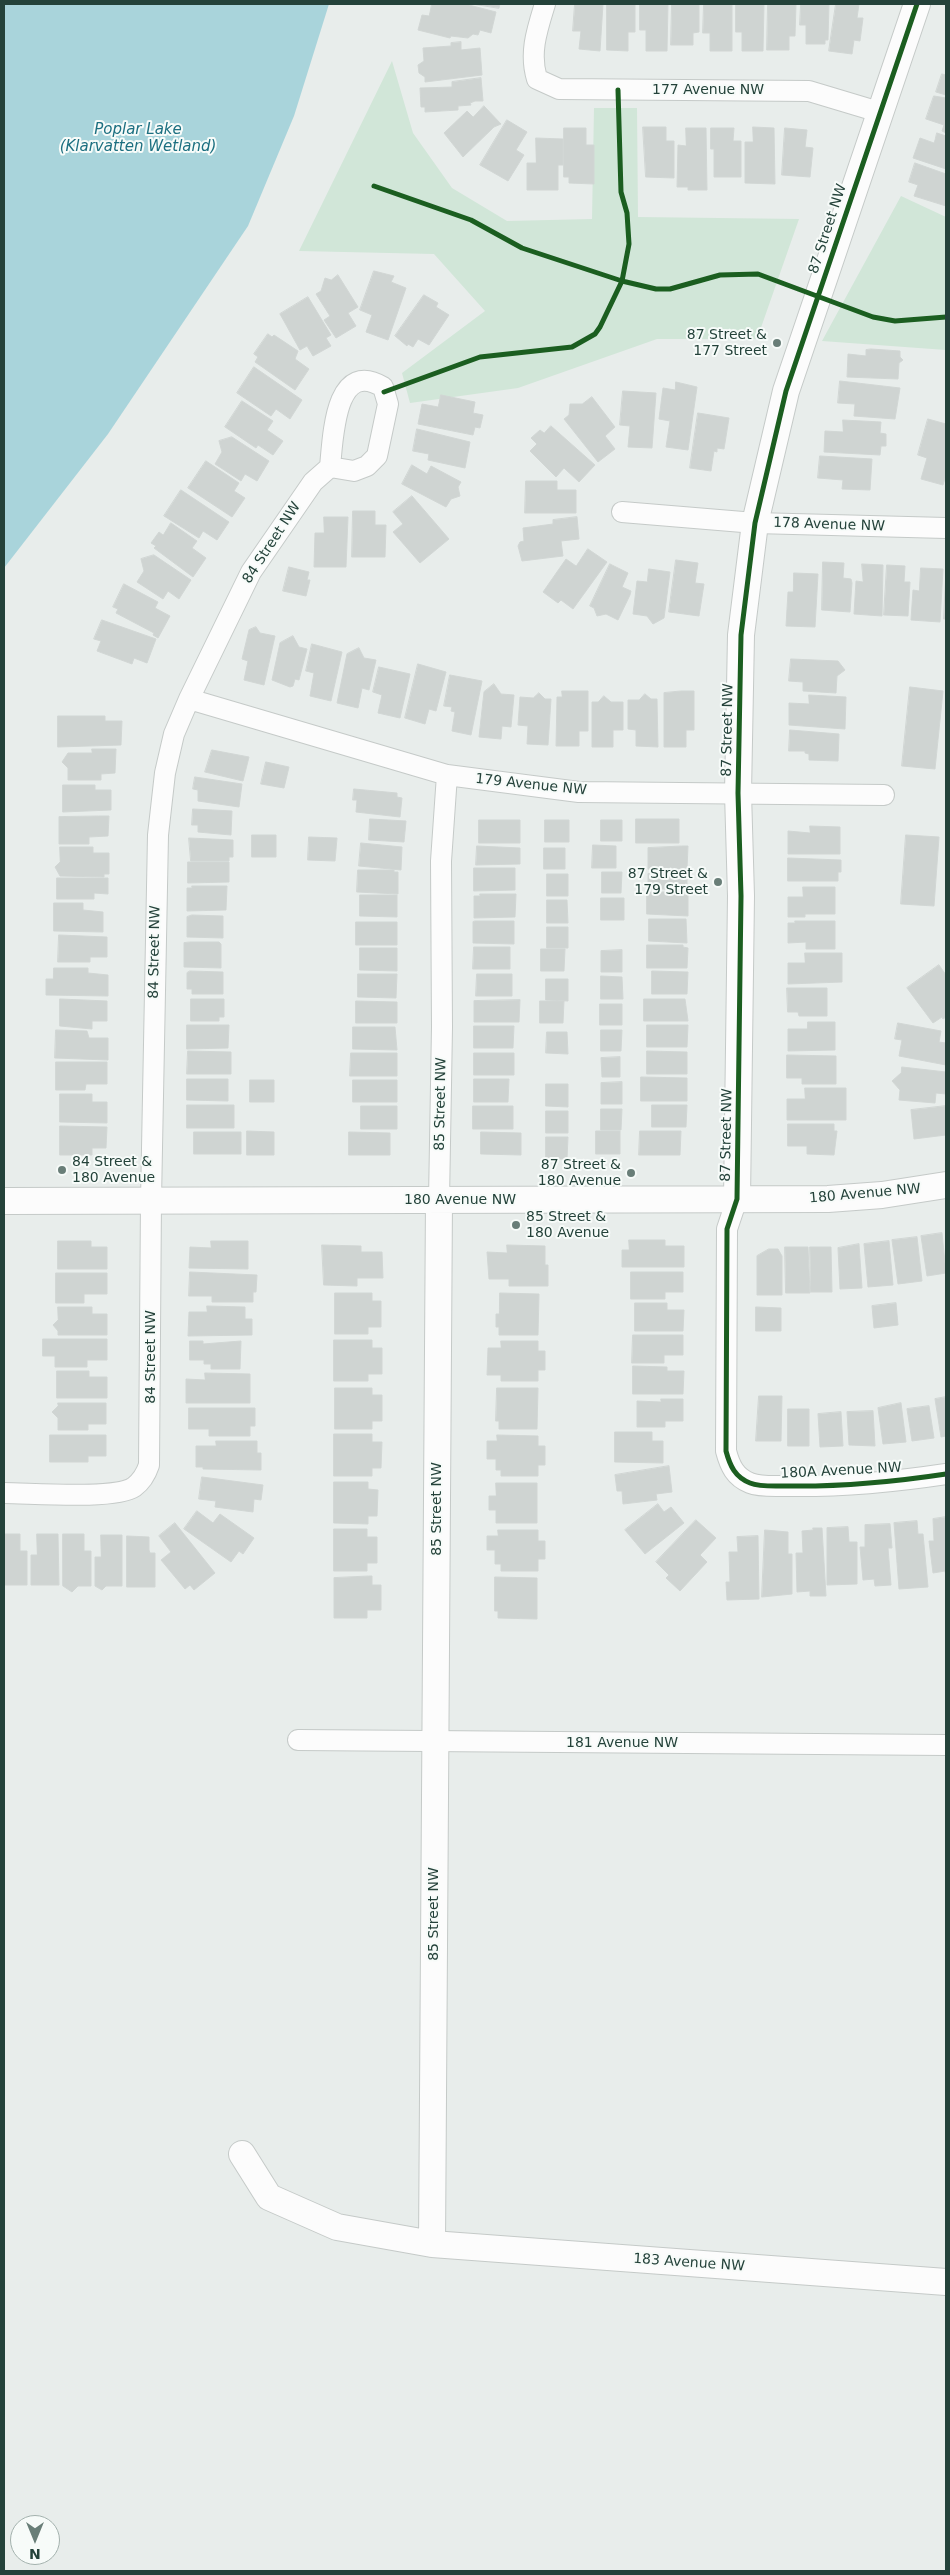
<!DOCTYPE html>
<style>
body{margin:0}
#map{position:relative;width:950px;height:2575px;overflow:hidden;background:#e8edeb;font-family:"DejaVu Sans",sans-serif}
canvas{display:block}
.frame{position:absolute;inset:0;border:5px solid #24423a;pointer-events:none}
.north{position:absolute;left:10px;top:2515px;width:50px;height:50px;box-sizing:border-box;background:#f7fbf9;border:1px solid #a3b1ad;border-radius:50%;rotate:180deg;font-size:14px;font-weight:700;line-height:20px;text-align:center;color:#24423a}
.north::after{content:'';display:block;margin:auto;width:18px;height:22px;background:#697e78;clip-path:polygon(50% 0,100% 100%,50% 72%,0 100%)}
</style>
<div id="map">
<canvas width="950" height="2575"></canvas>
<div class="frame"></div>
<div class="north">N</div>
</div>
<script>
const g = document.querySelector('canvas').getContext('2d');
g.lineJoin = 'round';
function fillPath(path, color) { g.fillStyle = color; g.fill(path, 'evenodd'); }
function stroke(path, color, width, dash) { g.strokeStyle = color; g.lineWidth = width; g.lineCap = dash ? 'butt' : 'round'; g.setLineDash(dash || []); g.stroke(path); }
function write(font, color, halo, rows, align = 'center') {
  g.font = font + ' "DejaVu Sans",sans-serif'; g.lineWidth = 4; g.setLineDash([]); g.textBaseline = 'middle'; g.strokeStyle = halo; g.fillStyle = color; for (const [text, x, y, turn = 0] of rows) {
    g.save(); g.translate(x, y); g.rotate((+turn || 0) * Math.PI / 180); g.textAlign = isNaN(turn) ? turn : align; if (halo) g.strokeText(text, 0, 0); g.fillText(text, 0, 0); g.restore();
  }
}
fillPath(new Path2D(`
 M392 61 413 133 452 188 507 221 592 219 594 108H637L638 217 799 219 757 339H657L518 388 410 403 402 373 485 311 434 254 299 251Z
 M901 196 946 217V350L822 341Z`), '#d1e6d8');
fillPath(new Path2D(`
 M4 4H329L294 116 248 226 108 434 4 568Z`), '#a9d4db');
const building = new Path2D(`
 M432 4H465L496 12 491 33 480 30 478 35 473 34 468 38 451 36 450 38 418 30 422 15 429 16Z
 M473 4H500L499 8Z
 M575 4H603L600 51 579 49 581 31H573Z
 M607 4H635V32H628V51L607 50Z
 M640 4H668L667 51H646V30H640Z
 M672 4H699V32L693 33V45H671Z
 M704 4H732V51H710V33H703Z
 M736 4H764L763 51H742V32H736Z
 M768 4H796L795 36H789V50H767Z
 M801 4H829L828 40H825V44H806V25H800Z
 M836 4H859L857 18H863L860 41 854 40 852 54 829 51Z
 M461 42V50L480 48 482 75 425 82V77L419 73 418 65 424 61 423 48 451 46V43Z
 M942 74 946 75V95L936 92Z
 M481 78 483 101H475L470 103 471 105 458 106V110L425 112V107H421L420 88 452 87V82Z
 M934 96 946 98V133L942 131 944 125 926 119Z
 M484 106 501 124 494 127 463 157 444 133 467 111 473 117Z
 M507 120 527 132 516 150 524 155 508 181 480 165Z
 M643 127H666V141H674V178L646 177Z
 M753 127 774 128 775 184 745 183V142H753Z
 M564 128H586V145H594V184L569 183V177H564Z
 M686 128H706L707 190H688V187H677L678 145 686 146Z
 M711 128H734L733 141H741V177H714V149H711Z
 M785 128 807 130 805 147 813 148 810 177 782 175Z
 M937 133 946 136V169L913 158 920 138 934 143Z
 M536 138 563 139V165H558V190H527V163H536Z
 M915 163 946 174V206L914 196 918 185 909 182Z
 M374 271 394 276 391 282 406 288 388 340 366 332 372 315 360 310Z
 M338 275 358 307 348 313 356 326 336 338 324 320 330 316 316 294 321 291 325 278 331 280Z
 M424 295 438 303 436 307 449 315 429 345 418 339 413 347 408 344 407 346 395 336Z
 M308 297 331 335 326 338 331 346 313 356 307 346 300 350 280 314Z
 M268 334 272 337 274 335 298 351 295 359 309 369 295 390 255 362 258 357 254 354Z
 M871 349 900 351V357L903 360 899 363 898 379 847 377 848 354 866 356V350Z
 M254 367 302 400 290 419 276 409 271 416 237 393Z
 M840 381 900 388 895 419 854 416 855 404 838 403Z
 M676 382 697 387 688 450 666 447 670 421 659 419 663 388 675 390Z
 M623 391 656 393 652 448 628 447 630 426 620 425Z
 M441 395 475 402 473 413 483 415 480 428 475 427 473 435 418 424 422 404 438 407Z
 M592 397 615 427 605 436 615 449 598 462 564 419 569 415 570 404H582Z
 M242 401 273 421 267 430 283 441 273 455 258 445 256 448 225 427Z
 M698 413 729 418 724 449 717 448V452L714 451 711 471 690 468Z
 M928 419 946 424V475L943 485 921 479 927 458 918 455Z
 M843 420 881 422 880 433 886 434V446H881L880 455 824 452 825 431 843 432Z
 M551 426 595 465 579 482 564 468 556 477 530 451 537 444 531 438 540 430 544 433Z
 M417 429 470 442 465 468 428 460 429 454 413 451Z
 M232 437 269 461 257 481 245 474 241 481 215 464 222 452 219 441Z
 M820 456 872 459 870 490 842 489 843 480 818 478Z
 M206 461 239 483 234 491 245 498 232 517 188 488Z
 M412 465 427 474 431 466 461 482 458 487 460 496 451 499 446 507 402 484Z
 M526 481H557V490H576V513H525Z
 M181 490 229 522 217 540 203 531 199 538 164 516Z
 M412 496 449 539 420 563 393 532 403 524 393 512Z
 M353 511H375V525H386L385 557H352Z
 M324 517H348L346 567H314L315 533H324Z
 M577 517 579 539 561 541 563 556 522 561 518 546 520 542 524 541 523 528 553 524V520Z
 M171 523 197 541 192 548 206 558 193 577 154 548 156 546 151 543 159 532 163 535Z
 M588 549 607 562 573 609 561 600 558 603 543 592 566 559 576 566Z
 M154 555 191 580 179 599 168 591 163 599 137 582 144 571 141 559Z
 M676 560 698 563 695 583 704 584 699 616 669 612Z
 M823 562 844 563 843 578 851 579 852 583 850 612 822 610Z
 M610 564 628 573 622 587 631 591 630 595 618 620 606 614 597 616 594 608 590 606Z
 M862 564 883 565 882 616 854 614 856 581 863 582Z
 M887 565 905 566 904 582H910L908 616 884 615Z
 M289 567 309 572 307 580H310L306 596 283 591Z
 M921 568 943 569 940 622 911 620 913 590 919 591Z
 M649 569 670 572 664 618 653 624 647 616 633 614 637 581 647 582Z
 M946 570V619H944Z
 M794 573 818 574 815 627 786 626 788 592H793Z
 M124 584 158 602 155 608 170 616 158 638 153 635 154 633 116 613 118 609 113 607Z
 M102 620 156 639 147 663 134 658 132 664 97 651 101 641 94 639Z
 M256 627 260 633 275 636 264 685 244 680 248 661 242 659 249 630Z
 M293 636 299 647 307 649 299 680 295 679 293 686 290 687 272 680 280 643Z
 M312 644 342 652 331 701 310 696 314 673 306 671Z
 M359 648 364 658 376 660 369 690 362 688 358 708 337 703 347 654Z
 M791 659 838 661 845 670 837 676 836 693 803 691V682L789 681Z
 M418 664 446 672 436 711 429 709 425 724 405 718Z
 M379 667 410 674 400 718 378 713 382 695 373 692Z
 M450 675 482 681 471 735 452 731 455 712 451 711 452 707 444 706Z
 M494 684 501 694 514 695 511 727 502 726 501 739 479 737 484 692Z
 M910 687 943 691 935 769 902 766Z
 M562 691H588V731H579V746H556L557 697H562Z
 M681 691H694V730H686V747H664V693Z
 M539 693 545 699H551L548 745 527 744 528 726 518 725 520 697 533 698Z
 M645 694 651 699H657L658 747 636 746V730L628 729V700H639Z
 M809 695 846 697 845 729 789 725V703L809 704Z
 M604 696 611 702H623V730H613V747H592V702H598Z
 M58 716H105V721H122L121 745 58 747Z
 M790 730 839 734 838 761 809 760V754L805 753V751H789Z
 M92 749H116L115 773 101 774V780H68V768L62 762 68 753H92Z
 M212 750 249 757 243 781 205 772Z
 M266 762 289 767 284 788 261 784Z
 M195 777 242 784 239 807 198 801V790L193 789Z
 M63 785H95V790H111V810L63 812Z
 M354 789 397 793V797L402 798 400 817 356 812 357 800H353Z
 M193 809 232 811 231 835 198 832V825H192Z
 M99 816H109L108 836 89 837V844H59V817Z
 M370 819 406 821 404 842 369 840Z
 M636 819H679V843H636Z
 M479 820H520V843H479Z
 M545 820H569V842H545Z
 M601 820H622V841H601Z
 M810 826 840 827V854H788V831L810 833Z
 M252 835H276V857H252Z
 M906 835 939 837 934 906 901 904Z
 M309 837 337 838 335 861 308 860Z
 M189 838 233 840V857H229V861H191Z
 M361 843 402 847 401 870 359 866Z
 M593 845 616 846V868H592Z
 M477 846 520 848V864L476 865Z
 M682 846H688L687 869H648V848Z
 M60 847H93V853H109V874H104V877L60 876 55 867 60 862Z
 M544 848H565V869H544Z
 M788 858 841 860V872H838V881H788Z
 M188 862H229V882L188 883Z
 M474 868H515V890L474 891Z
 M358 870H394V872H398V894L357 892Z
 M602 872H622L621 893H602Z
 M687 873V889H648V874Z
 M547 874H568V896H547Z
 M57 878H108V894L94 893V899H57Z
 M192 886H227L226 910 187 911V888H192Z
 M803 887H835V914H805V917H788V897H803Z
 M647 892H684V895H688V916L647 914Z
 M480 894H516L515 917 474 918V896H480Z
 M360 895H397V917L360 916Z
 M601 898H624V920H601Z
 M547 900H567L568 923H547Z
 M54 903H83V910L103 912V932L54 931Z
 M192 915 223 916V938L187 937V917Z
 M649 919H686L687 943 649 941Z
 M475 921H514V944L473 943V922Z
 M795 921H835V949H806V942L788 943V923H795Z
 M356 922H397V945H356Z
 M547 927H568V948H547Z
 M59 935 107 937V957H90V962H58Z
 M190 942H219L221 944V968L184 967V943Z
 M647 945H683V947L688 948 687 968H647Z
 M474 947H510V969H473Z
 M360 948H397V971L360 970Z
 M541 949H565L564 971H541Z
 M622 950V972H601V951Z
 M805 953H842V982L788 984V963H805Z
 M939 965 946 975V1017L943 1019 942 1017 933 1023 907 988Z
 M54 968H88V973L108 975V996L46 995V979H53Z
 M190 971 223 972V994H192V989H187V973Z
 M652 971 688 972 687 994H652Z
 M358 974H397L396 998 358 997Z
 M477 974H512V996H476Z
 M601 976 622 977 623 999H601Z
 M546 979H568V1001L546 1000Z
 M787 988H827V1016H799L798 1012H788Z
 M60 999 107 1001V1021H92V1029L60 1026Z
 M191 999H224V1017H219V1021H191Z
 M644 999H685L688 1021H644Z
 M520 1000 519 1022H474V1001Z
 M356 1001 397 1002V1023H356Z
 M540 1001H564L563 1023H540Z
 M600 1004H622V1025H600Z
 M808 1022H835V1050L788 1051V1029H807Z
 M898 1023 941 1031 939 1042 946 1043V1068V1065L899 1056 902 1040 895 1039Z
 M187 1025H229L228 1048 187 1049Z
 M647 1025H688L687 1047H647Z
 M474 1026H514L513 1048H474Z
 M353 1027H395L397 1050 353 1049Z
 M56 1030 87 1031 89 1038H108V1060L55 1058Z
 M601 1030H622L621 1051H601Z
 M547 1032H567L568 1054 546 1053Z
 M188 1051 231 1052V1074H187Z
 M647 1051 687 1052V1074H647Z
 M351 1053H397V1076H350Z
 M474 1053H514V1075H474Z
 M787 1055 836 1056V1084H802V1078H787Z
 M620 1057V1077H602L601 1058Z
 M56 1062H107V1084H86L85 1090H56Z
 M902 1067 946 1072V1094L936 1093 935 1103 899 1100 900 1090 892 1081 901 1073Z
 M641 1077 687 1078V1101H641Z
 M187 1079H228V1101L187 1100Z
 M474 1079H509L508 1102H474Z
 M250 1080H274V1102H250Z
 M353 1080H397V1102H353Z
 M622 1082V1104H601V1083Z
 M546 1084H568V1107L546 1106Z
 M805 1088H846V1120H787V1099H805Z
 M60 1094H92V1102H107V1123L60 1122Z
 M187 1105H234V1128H187Z
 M652 1105H687L686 1127H652Z
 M361 1106H397V1129H361Z
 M473 1106H513V1129H473Z
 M946 1106V1135L914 1139 911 1110Z
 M601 1109H622L621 1130H601Z
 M546 1111H568V1133H546Z
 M788 1124H834V1131H837L834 1155 807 1154V1146H788Z
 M60 1126 107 1127 106 1148H92V1155H60Z
 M247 1131 274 1132V1155H247Z
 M596 1131H620V1154H596Z
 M640 1131H681L680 1155H639Z
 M194 1132H241V1154H194Z
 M349 1132 390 1133V1155H349Z
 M481 1132 521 1133V1155L481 1154Z
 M546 1137H568L567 1159H546Z
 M942 1233 946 1273 927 1276 921 1236Z
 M917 1237 922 1281 898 1284 892 1240Z
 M629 1240H665V1246H684V1267H622V1250H629Z
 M58 1241H91V1247H107V1269H58Z
 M211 1241H248V1269L189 1268 190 1247 211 1248Z
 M889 1241 893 1285 868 1287 864 1244Z
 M859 1244 862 1288 840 1289 838 1248Z
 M322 1245 361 1246V1252H382L383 1278H357V1286L324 1285Z
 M507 1245 545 1246V1265H548V1286H509V1279H489L487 1252 507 1253Z
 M785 1247H808L810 1293H786Z
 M810 1247H831L832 1292H811Z
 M769 1249H778L782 1256V1295H757V1256Z
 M190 1272 257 1275 256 1292H253V1302H212V1296H189Z
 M631 1272H683V1292H665V1299H631Z
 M56 1273H107V1294H84V1303H56Z
 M335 1293H372V1301H381V1327H368V1334H335Z
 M500 1293 539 1294 538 1335H499V1327H496V1314H499Z
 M635 1303H667V1310H684L683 1331H635Z
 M896 1303 898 1325 874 1328 872 1306Z
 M207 1306 245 1307V1319H252V1335L188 1336 189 1312H207Z
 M58 1307H92V1314H107V1335H58V1331L53 1325 58 1320Z
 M756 1307 781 1308V1331H756Z
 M633 1335H683V1355H664V1363H632Z
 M43 1339H107V1360H87V1367H55V1356H43Z
 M334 1340H372V1348H382V1374H368V1381H334Z
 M190 1341H203V1344L241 1341 240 1369H211V1364H204V1360H190Z
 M501 1341H538V1351H545V1370H538V1381H501V1375H487L488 1348H501Z
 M633 1366 667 1367V1371H684L683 1394H633Z
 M57 1371H89V1377H107V1398H57Z
 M205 1373 250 1374V1403H186V1379L205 1380Z
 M335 1388H372V1395H382V1421H372V1429H335Z
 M497 1388H538L537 1429H499V1421H496Z
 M759 1396H782L781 1441H756Z
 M946 1397V1436L941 1437 935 1399Z
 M661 1399H683V1421H665V1427H637V1401L661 1402Z
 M58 1403H106V1424H88V1430H58V1418L52 1412 58 1406Z
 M901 1403 906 1442 883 1444 878 1408Z
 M929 1406 934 1438 912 1441 907 1409Z
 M189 1408H255V1426H250V1436H209V1429H189Z
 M788 1409H809V1446H788Z
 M873 1411 875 1446 849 1445 847 1412Z
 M841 1412 843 1446 820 1447 818 1414Z
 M615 1432H652V1441H663V1463L615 1462Z
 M334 1434H372V1442H382L381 1468H372V1476H334Z
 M50 1435H106V1456H88V1462H50Z
 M497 1435 538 1436V1446H545V1465H538V1476H501V1470H496V1459H487V1441H497Z
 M216 1441H257V1453H261V1470L203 1469V1467H196V1446H216Z
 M669 1466 672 1492 656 1494 657 1500 623 1504 622 1491H617L615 1475Z
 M202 1477 263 1485 261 1500 254 1499 253 1512 215 1507 216 1501 199 1499Z
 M334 1482H368V1489L378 1490 377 1516H368V1524L334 1523Z
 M496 1483H537V1523H496V1510H489V1496H496Z
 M658 1504 664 1512 671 1507 684 1523 645 1554 625 1530Z
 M197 1511 213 1523 220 1514 254 1538 243 1554 239 1551 231 1562 184 1529Z
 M946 1517V1576L945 1571 933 1573 929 1541H934L933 1519Z
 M696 1520 716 1538 700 1555 707 1562 680 1591 666 1578 669 1575 656 1562Z
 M917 1521 918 1534H923L928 1587 899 1589 894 1523Z
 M175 1523 215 1573 194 1590 190 1585 185 1589 161 1560 171 1552 159 1536Z
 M890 1524 892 1548H888L891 1585 875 1586 874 1579 863 1580 860 1547H865V1525Z
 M848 1527 849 1542H857V1584L827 1585V1528Z
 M813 1528H822L826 1596H810V1591L797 1592 796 1553H803L802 1531 813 1530Z
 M334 1529H367V1537H377V1563H367V1571H334Z
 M498 1530H538V1541H545V1559H538V1571H501V1564H495V1550H487V1536H498Z
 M765 1530 788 1532V1554H792V1594L762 1597Z
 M4 1534H20V1551H27V1585H4Z
 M37 1534H58L59 1585H31V1555H37Z
 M63 1534H84V1551H91V1586H78L72 1592 63 1586Z
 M101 1535H122V1586H106L102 1590 95 1586V1557H101Z
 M127 1536 149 1537V1550L150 1553H155V1587H127Z
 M758 1536 759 1599 727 1600 726 1582H730L729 1552H738L737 1537Z
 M369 1576H372V1585H381V1610H367V1618H334V1578Z
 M495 1577 537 1578V1619L498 1618V1611H495Z`);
fillPath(building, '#cfd4d2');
stroke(building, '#d1d6d4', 1);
const minor = new Path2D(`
 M545 4C537 30 529 53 537 79L559 89 809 91 879 112
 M622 512 755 523 946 528
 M189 699 447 775 579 792 884 795
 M737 1199 727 1229 726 1451C730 1466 735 1477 750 1483 760 1487 774 1486 785 1486 839 1487 893 1482 946 1474
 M439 1200 442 1027 441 861 447 775
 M4 1493C31 1493 115 1500 134 1487 142 1481 146 1474 149 1465L151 1200 158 835 165 773 174 734 189 699 251 572 313 482 330 467 354 471 367 466 377 456 388 404 383 387C335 358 333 437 330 467
 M298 1740 946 1745`);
const tertiary = new Path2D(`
 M737 1199 741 896 738 793 741 635 755 523 786 391 917 4
 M4 1201 828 1199 882 1195 946 1185
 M242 2154 269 2197 337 2227 432 2244 946 2282
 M432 2244 439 1200`);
stroke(minor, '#c5cac8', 22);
stroke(tertiary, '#c5cac8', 28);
stroke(minor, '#fcfcfc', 20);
stroke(tertiary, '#fcfcfc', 26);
stroke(new Path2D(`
 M917 4 786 391 755 523 741 635 738 793 741 896 737 1199 727 1229 726 1451C730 1466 735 1477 750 1483 760 1487 774 1486 785 1486 839 1487 893 1482 946 1474
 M374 186 471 220 522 248 622 281 656 289H670L720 275 758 274 873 317 895 321 946 317
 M384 392 480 357 572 347 595 334 600 327 622 281 629 244 627 213 621 192 618 90`), '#1b5e20', 5);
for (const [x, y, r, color] of [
 [777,343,5,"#697e78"],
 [718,882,5,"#697e78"],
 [62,1170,5,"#697e78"],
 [631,1173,5,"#697e78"],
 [516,1225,5,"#697e78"]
]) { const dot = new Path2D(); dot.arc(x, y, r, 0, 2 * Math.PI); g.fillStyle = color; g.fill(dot); stroke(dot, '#f7fbf9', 2); }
write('14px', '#24423a', '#f7fbf9', [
 ["177 Avenue NW",708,90],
 ["87 Street NW",828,229,-72],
 ["178 Avenue NW",829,525,2],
 ["84 Street NW",272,543,-57],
 ["87 Street NW",728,730,-89],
 ["179 Avenue NW",531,785,6],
 ["84 Street NW",155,952,-89],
 ["85 Street NW",441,1104,-89],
 ["87 Street NW",727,1135,-89],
 ["180 Avenue NW",865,1194,-5],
 ["180 Avenue NW",460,1200],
 ["84 Street NW",151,1357,-90],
 ["180A Avenue NW",841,1471,-3],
 ["85 Street NW",437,1509,-90],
 ["181 Avenue NW",622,1743],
 ["85 Street NW",434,1914,-90],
 ["183 Avenue NW",689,2263,4]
]);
write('14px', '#24423a', '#f7fbf9', [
 ["87 Street &",767,335],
 ["177 Street",767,351],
 ["87 Street &",708,874],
 ["179 Street",708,890],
 ["84 Street &",72,1162,"left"],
 ["180 Avenue",72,1178,"left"],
 ["87 Street &",621,1165],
 ["180 Avenue",621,1181],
 ["85 Street &",526,1217,"left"],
 ["180 Avenue",526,1233,"left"]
], 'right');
write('italic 15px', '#1c6f80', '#f7fbf9', [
 ["Poplar Lake",138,130],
 ["(Klarvatten Wetland)",138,147]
]);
</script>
